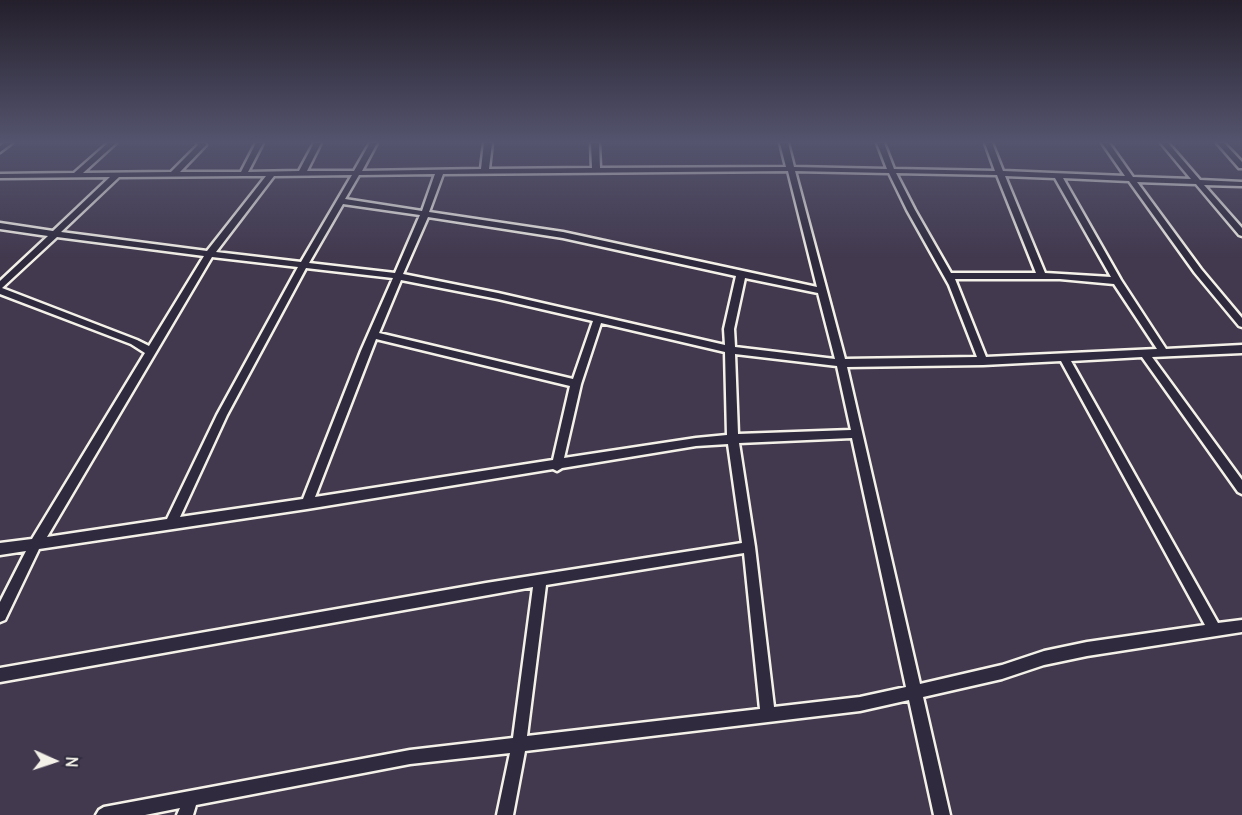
<!DOCTYPE html>
<style>
body{margin:0}
#map{position:relative;width:1242px;height:815px;overflow:hidden;background:#42394e;font-family:Delius,sans-serif}
canvas{display:block}
.north{position:absolute;left:24px;top:731px;width:60px;height:60px;-webkit-text-stroke:4px #2f2a3d;paint-order:stroke;rotate:93deg;font-size:16px;font-weight:700;line-height:24px;text-align:center;color:#f4f1e8}
.north::after{content:'';display:block;margin:auto;width:21px;height:27px;background:#f4f1e8;clip-path:polygon(50% 0,100% 100%,50% 72%,0 100%)}
</style>
<div id="map">
<canvas width="1242" height="815"></canvas>
<div class="north">N</div>
</div>
<script>
const g = document.querySelector('canvas').getContext('2d');
g.lineJoin = 'round';
function stroke(path, color, width, dash) { g.strokeStyle = color; g.lineWidth = width; g.lineCap = dash ? 'butt' : 'round'; g.setLineDash(dash || []); g.stroke(path); }
function fillPath(path, color) { g.fillStyle = color; g.fill(path, 'evenodd'); }
const minor = new Path2D(`
 M4 143H12L0 152V146Z
 M108 143H116L83 173 171 172 198 145 197 143H205L206 145 180 172H241L256 143H263L248 172 299 171 314 143H321L307 171H354L370 143H377L362 171 481 169 484 143H492L489 169 592 168 591 143H599L600 168 786 167 780 143H788L794 167 887 169 877 143H884L894 169 995 171 985 143H992L1003 171 1125 176 1102 143H1109L1133 177 1191 179 1161 143H1168L1200 180 1242 182V186L1204 185 1242 228V236L1239 235 1196 184 1137 182 1201 269 1242 318V327L1239 326 1195 273 1129 181 1063 178 1121 280 1166 349 1242 345V353L1152 357 1242 480V494L1238 492 1142 357 1071 361 1218 623 1242 620V632L1087 656 1044 665 1002 679 923 697 950 815H934L909 700 860 711 525 751 513 815H497L510 753 410 764 196 805 193 815H177L180 808 145 815H96L99 810 104 807 410 750 513 738 533 587 0 682V668L486 583 742 543 728 444 696 446 562 468 557 471 553 469 307 509 39 549 5 620 0 622V602L26 551 0 555V543L32 539 145 353 131 344 0 294V281L48 236 0 229V223L53 231 110 177 0 178V174L74 173ZM788 171 817 287 563 232 429 212 443 174ZM795 171 889 173 907 210 949 285 977 357 845 359ZM896 173 997 175 1036 273H951L915 210ZM435 174 422 211 345 199 359 175ZM352 175 301 262 216 252 274 176ZM244 176H266L207 251 61 232 119 177ZM1005 176 1055 178 1111 277 1045 273ZM343 204 420 215 395 273 309 263ZM428 217 563 238 736 276 724 329 725 345 498 293 403 274ZM57 237 204 256 149 346 137 340 2 288ZM212 257 298 267 217 415 167 519 47 537ZM306 268 393 278 361 351 303 499 180 517 227 415ZM745 278 818 293 835 359 735 347 734 329ZM955 279H1060L1114 284 1157 349 986 357ZM401 280 498 299 593 321 573 379 379 333ZM601 323 725 352 727 435 696 438 564 458 581 384ZM376 339 570 386 553 460 315 497ZM735 354 837 366 851 430 738 434ZM1061 361 1205 625 1087 642 1044 651 1002 665 920 684 847 367 983 365ZM852 438 906 687 860 697 774 707 755 547 739 443ZM744 553 760 709 527 736 546 585Z
 M1217 143H1224L1242 162V168H1239Z`);
stroke(minor, '#f4f1e8', 5);
fillPath(minor, '#2f2a3d');
const sky = g.createLinearGradient(0, 0, 0, 258);
sky.addColorStop(0, '#241f2b');
sky.addColorStop(0.55, '#54546e');
sky.addColorStop(1, '#54546e00');
g.fillStyle = sky;
g.fillRect(0, 0, 1242, 258);
</script>
